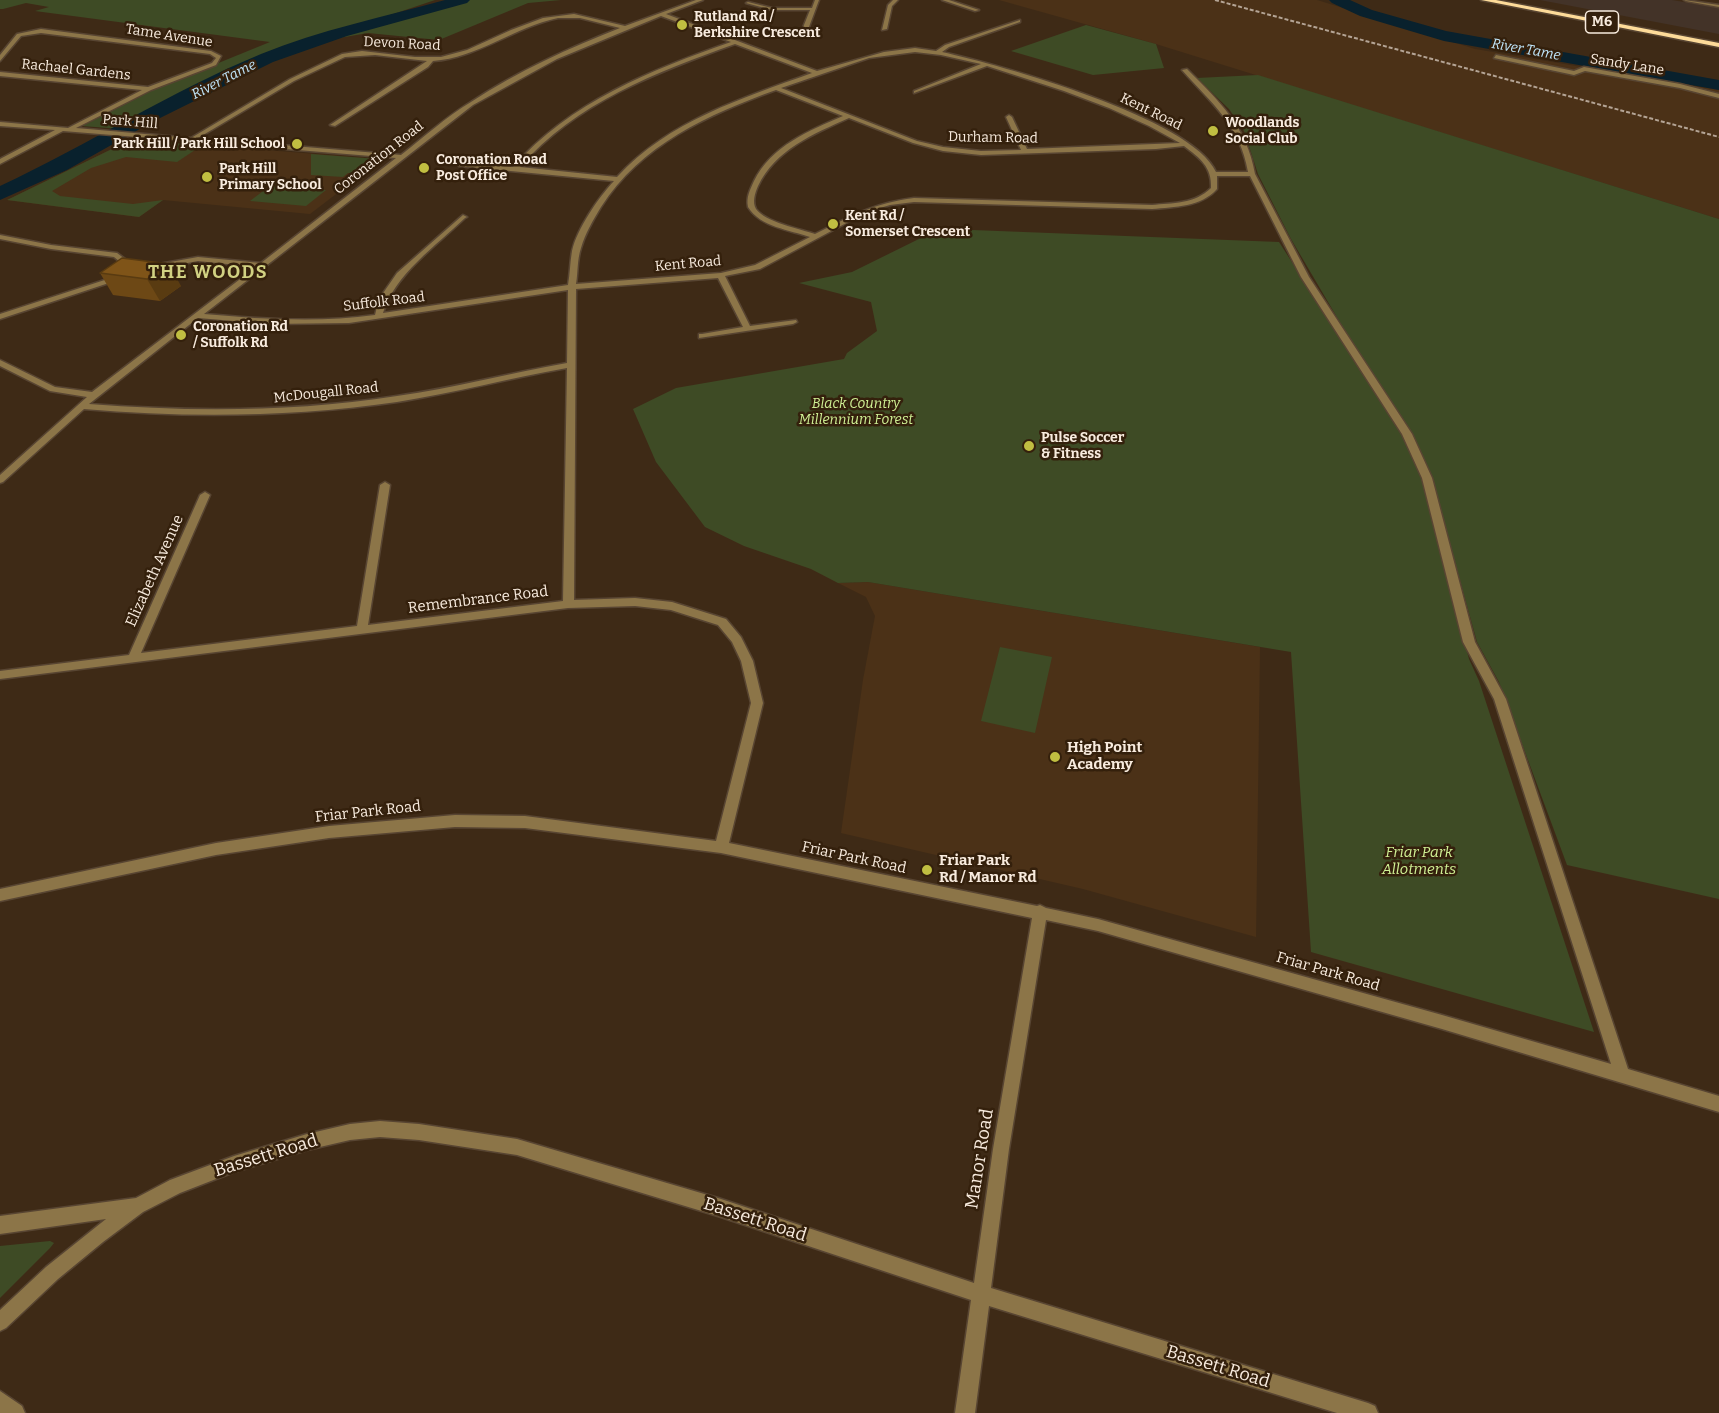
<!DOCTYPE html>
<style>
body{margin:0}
canvas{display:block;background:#3e2a16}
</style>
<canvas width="1719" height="1413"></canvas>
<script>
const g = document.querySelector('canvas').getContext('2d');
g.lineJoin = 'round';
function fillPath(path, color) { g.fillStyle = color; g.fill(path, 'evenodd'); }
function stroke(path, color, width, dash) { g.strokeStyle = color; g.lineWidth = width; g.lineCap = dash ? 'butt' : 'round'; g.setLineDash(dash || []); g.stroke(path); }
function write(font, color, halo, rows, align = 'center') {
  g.font = font + ' Bitter,serif'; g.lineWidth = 5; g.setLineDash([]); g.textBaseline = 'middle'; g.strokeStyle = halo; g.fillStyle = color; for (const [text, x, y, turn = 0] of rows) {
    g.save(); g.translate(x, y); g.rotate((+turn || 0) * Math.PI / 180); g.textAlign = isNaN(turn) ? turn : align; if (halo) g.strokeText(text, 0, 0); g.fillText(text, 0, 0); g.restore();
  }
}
fillPath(new Path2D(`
 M1540 0H1672L1719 8V34Z`), '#433328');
fillPath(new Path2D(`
 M999 0H1317L1475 49 1719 90V219L1156 44Z
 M154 141 378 159V162L310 214 163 200 139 217 7 200 114 148Z
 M868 582 1260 647 1256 937 1083 889 841 833 863 680 875 616 866 597 838 583Z`), '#4b3117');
fillPath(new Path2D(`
 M0 0H435L283 51 221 77 121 129 82 126 157 88 270 42 35 11 49 7 26 3 3 9H0Z
 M468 0H561L528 3 439 40 368 33 327 40Z
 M1086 25 1156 44 1164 68 1093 75 1011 51Z
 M1258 75 1719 219V899L1567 865 1499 682 1477 642 1432 479 1291 239 1258 174 1244 131 1229 109 1197 78Z
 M154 141 223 146 216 150 198 148 177 162 126 157 91 168 52 191 60 196 133 204 163 200 139 217 7 200 114 148Z
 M311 154 378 159V162L363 175 348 173 343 177 311 175Z
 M271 185 326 190 306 206 250 201Z
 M947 229 1279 242 1404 436 1423 479 1469 659 1479 681 1594 1032 1311 952 1291 652 868 582 838 583 811 569 744 546 705 527 656 462 633 409 676 388 844 359 847 353 877 331 871 302 799 283 852 272 927 235Z
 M1000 647 1052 657 1035 733 981 721Z
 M50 1241 54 1243 50 1248 0 1298V1246Z`), '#3e4b25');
fillPath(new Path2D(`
 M445 0H470L467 3 347 36 273 62 154 121 67 170 0 200V186C88 145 171 91 261 54 320 30 383 17 445 0Z
 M1329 0H1350L1372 10 1446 31 1719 80V90L1444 41 1360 16 1332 3Z`), '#09212d');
const street = new Path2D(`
 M696 0H703L666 14 817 71 884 52 915 48 936 51 945 45 1020 20V22L949 47 942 52C1000 65 1192 118 1216 172H1248C1240 125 1212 104 1182 70L1187 69C1219 101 1247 127 1255 174L1309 277 1412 434 1432 478 1475 642 1506 699 1628 1069 1719 1096V1112L1442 1029 1098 931 1046 920 1009 1149 991 1288 1368 1403 1375 1406 1378 1413H1337L989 1306 975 1413H955L971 1300 718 1216 517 1155 419 1140 380 1137 350 1140 307 1150 234 1172 180 1193 143 1212 103 1242 58 1279 6 1328 0 1331V1310L46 1267 106 1219 0 1234V1216L136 1198 170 1180 234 1156 307 1134 350 1124 380 1121 419 1124 517 1139 718 1198 974 1283 993 1149 1032 918 721 853 525 828 455 827 329 838 216 855 0 901V889L216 843 329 826 455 815 525 816 716 841 751 703 741 661 732 642 718 625 671 610 635 606 568 608 0 679V671L129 655 200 495 205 492 210 495 141 653 357 626 380 485 385 482 390 485 368 625 563 601 567 368C510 378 454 393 397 402 293 417 188 418 84 409L3 482 0 483V475L87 397 50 391 0 366V360L55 387 92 392 256 267 198 261 151 270 147 268 148 266 198 257 261 263 396 158 63 131 0 164V159L55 130 0 126V122L68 128 142 90 0 76V72L148 87 212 63 216 58 210 54 41 33 21 36 0 61V55L17 34 41 29 211 51 221 56 216 65 151 90 76 128 191 138 290 79 342 54 362 51 415 57H441L467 50 511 30 543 18 574 14 625 26ZM661 16 731 42C651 70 570 102 513 167L459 162 456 164 459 166 614 181C598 198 577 229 572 251 570 262 570 274 568 285L383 313C394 275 437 245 465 218L467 217 463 215 397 273 379 299 375 315C318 323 261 319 204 314L473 105 557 59ZM558 18H580L620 28C569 48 518 71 471 102 446 117 424 137 401 155L198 138 294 81 345 57 375 55 427 61 330 125 335 126 428 67 433 61C477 58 515 27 558 18ZM735 44 812 73C743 98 668 121 617 177L520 167C575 103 657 72 735 44ZM915 52 941 55 981 64 914 91V93L987 66 1064 91 1109 108 1149 126 1180 143 1027 149 1012 117 1009 115 1006 117 1021 150 981 151 943 147 917 141 781 88 869 58ZM776 90 843 116C810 130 771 146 754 181 750 190 746 197 748 207 760 227 790 230 810 237L755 265 721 273 576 284C578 272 577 260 581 248 585 234 593 220 601 207 640 145 709 114 776 90ZM849 118 913 143 943 151 981 155 1156 149 1184 146C1200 158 1212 167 1211 188 1195 204 1172 203 1152 205L914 198C874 203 851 216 815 234 800 229 765 222 756 209 752 202 755 193 758 186 775 150 813 134 849 118ZM1217 176H1250L1301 277 1402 434 1422 478 1463 642 1494 699 1611 1064 1442 1015 1098 919 1046 908 1040 905 1037 906 729 843 763 703 753 661 741 637 726 619 672 602 635 598 574 600 576 289 718 278 743 327 702 334H699V338L793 324 797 322 796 320 750 326 725 276 760 269 867 212 890 205 914 202 1152 209C1175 207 1201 207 1217 189ZM568 290 567 363C510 373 454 388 397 396 295 412 192 412 89 404L198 318 270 324 349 323Z
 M815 0H819L806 35 803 37 800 35 810 10H772L746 3 748 2 772 8H812Z
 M893 0H898L892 6 887 29 882 30 888 5Z
 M942 0H949L979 10 975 11Z
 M1684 0 1719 5V7L1686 1Z
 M1496 55 1574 71 1584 67 1680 84 1719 94V98L1680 88 1585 71 1574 75 1494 58Z
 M0 235 51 245 117 253 137 268 130 270 114 257 51 249 0 239Z
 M117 276 124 278 0 319V314Z
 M0 1391 22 1406 25 1413H0Z`);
const highway = new Path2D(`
 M1481 0H1496L1719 43V47Z`);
stroke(street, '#584532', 3);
stroke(highway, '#584532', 3);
fillPath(street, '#8c7548');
fillPath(highway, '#fddb99');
stroke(new Path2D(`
 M1215 0 1719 137`), '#b4a495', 2, [4, 2]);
fillPath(new Path2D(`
 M122 258 181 286 160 301 113 295 100 273Z`), '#6d4815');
fillPath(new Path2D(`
 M169 264 181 286 160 301 147 279Z`), '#593b11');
const building = new Path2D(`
 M122 258 169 264 147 279 100 273Z`);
fillPath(building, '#7f5418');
stroke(building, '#593b11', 1.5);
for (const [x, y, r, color] of [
 [682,25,6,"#c0be41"],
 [1213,131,6,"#c0be41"],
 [297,144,6,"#c0be41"],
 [424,168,6,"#c0be41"],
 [207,177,6,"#c0be41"],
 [833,224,6,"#c0be41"],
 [181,335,6,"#c0be41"],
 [1029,446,6,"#c0be41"],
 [1055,757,6,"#c0be41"],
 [927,870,6,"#c0be41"]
]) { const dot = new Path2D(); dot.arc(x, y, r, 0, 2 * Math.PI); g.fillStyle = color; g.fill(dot); stroke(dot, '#34200c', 2); }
write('bold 14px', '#f8ebde', '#34200c', [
 ["Rutland Rd /",694,17],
 ["Berkshire Crescent",694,33],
 ["Woodlands",1225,123],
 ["Social Club",1225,139],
 ["Park Hill / Park Hill School",285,144,"right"],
 ["Coronation Road",436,160],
 ["Post Office",436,176],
 ["Park Hill",219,169],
 ["Primary School",219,185],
 ["Kent Rd /",845,216],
 ["Somerset Crescent",845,232],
 ["Coronation Rd",193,327],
 ["/ Suffolk Rd",193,343],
 ["Pulse Soccer",1041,438],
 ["& Fitness",1041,454]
], 'left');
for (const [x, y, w] of [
 [1602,22,33]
]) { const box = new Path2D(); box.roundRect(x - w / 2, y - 11, w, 22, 4.5); g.fillStyle = '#34200c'; g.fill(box); stroke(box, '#f8ebde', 1.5); }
write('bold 14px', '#f8ebde', null, [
 ["M6",1602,22]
]);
write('14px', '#f8ebde', '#34200c', [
 ["Tame Avenue",169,36,9],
 ["Devon Road",402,44,3],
 ["Sandy Lane",1627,65,9],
 ["Rachael Gardens",76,70,6],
 ["Kent Road",1151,112,26],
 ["Park Hill",130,122,5],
 ["Durham Road",993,138,1],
 ["Coronation Road",379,158,-38],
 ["Kent Road",688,264,-5],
 ["Suffolk Road",384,302,-7],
 ["McDougall Road",326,393,-6]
]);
write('italic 14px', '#c0e6fb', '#34200c', [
 ["River Tame",1526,50,10],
 ["River Tame",224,80,-27]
]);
write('italic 14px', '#cff094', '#34200c', [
 ["Black Country",856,404],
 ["Millennium Forest",856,420]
]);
write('15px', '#f8ebde', '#34200c', [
 ["Elizabeth Avenue",155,571,-66],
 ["Remembrance Road",478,600,-7],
 ["Friar Park Road",368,812,-6],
 ["Friar Park Road",854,858,12],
 ["Friar Park Road",1328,972,16]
]);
write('bold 15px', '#f8ebde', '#34200c', [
 ["High Point",1067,748],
 ["Academy",1067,765],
 ["Friar Park",939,861],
 ["Rd / Manor Rd",939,878]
], 'left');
write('italic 15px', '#cff094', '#34200c', [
 ["Friar Park",1419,853],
 ["Allotments",1419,870]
]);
g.letterSpacing = '1.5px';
write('bold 18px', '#d1d182', '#34200c', [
 ["THE WOODS",208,273]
]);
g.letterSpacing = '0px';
write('18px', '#f8ebde', '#34200c', [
 ["Bassett Road",266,1156,-17],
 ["Manor Road",980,1159,-81],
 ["Bassett Road",755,1220,18],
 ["Bassett Road",1218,1367,17]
]);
</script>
